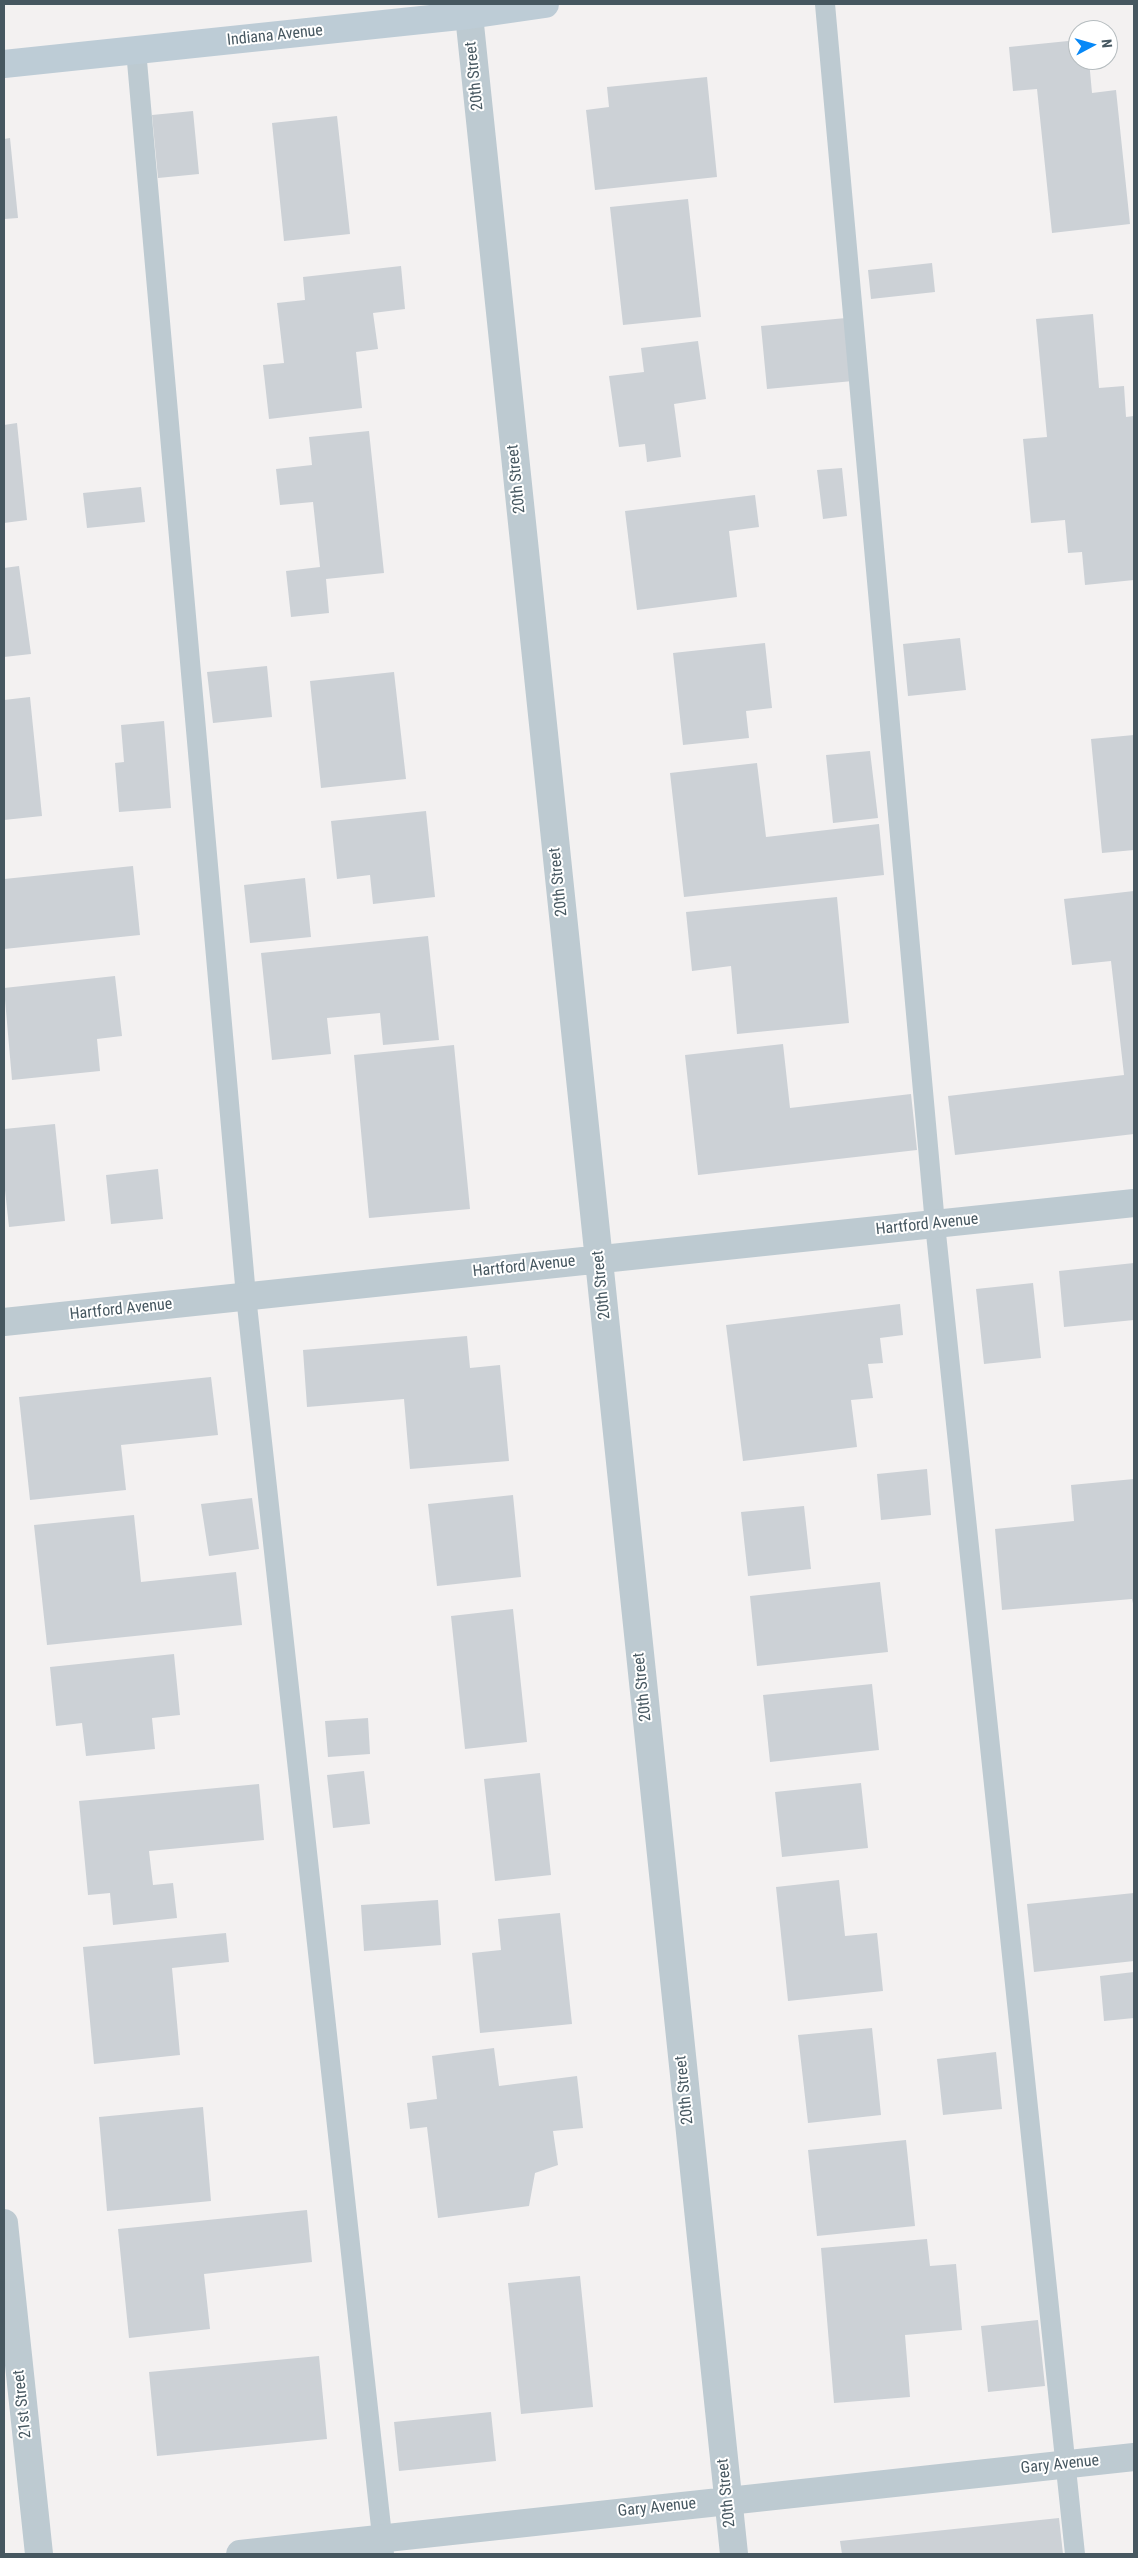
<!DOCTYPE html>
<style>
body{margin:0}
#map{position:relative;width:1138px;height:2558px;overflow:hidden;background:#f3f1f1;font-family:"Roboto Condensed",sans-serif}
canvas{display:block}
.frame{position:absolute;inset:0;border:5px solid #465760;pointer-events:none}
.north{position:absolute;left:1068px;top:20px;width:50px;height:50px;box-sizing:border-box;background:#fff;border:1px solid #b5bcbf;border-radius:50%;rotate:84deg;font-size:14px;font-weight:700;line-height:20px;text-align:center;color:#465760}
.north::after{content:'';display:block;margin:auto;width:18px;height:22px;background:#0788f7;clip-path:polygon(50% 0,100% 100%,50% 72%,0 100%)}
</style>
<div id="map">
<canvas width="1138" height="2558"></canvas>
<div class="frame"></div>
<div class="north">N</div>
</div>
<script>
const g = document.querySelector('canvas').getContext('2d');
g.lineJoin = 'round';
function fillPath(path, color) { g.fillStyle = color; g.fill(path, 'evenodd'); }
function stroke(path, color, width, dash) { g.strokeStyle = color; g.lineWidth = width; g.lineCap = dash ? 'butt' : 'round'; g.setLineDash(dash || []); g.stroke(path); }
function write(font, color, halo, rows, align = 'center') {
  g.font = font + ' "Roboto Condensed",sans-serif'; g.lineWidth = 4; g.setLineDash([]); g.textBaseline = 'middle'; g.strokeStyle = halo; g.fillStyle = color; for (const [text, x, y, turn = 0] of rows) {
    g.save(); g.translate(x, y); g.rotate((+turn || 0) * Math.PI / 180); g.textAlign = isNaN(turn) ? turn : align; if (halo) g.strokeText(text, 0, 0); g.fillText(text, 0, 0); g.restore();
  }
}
fillPath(new Path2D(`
 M1078 40V60H1089L1092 93 1116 90 1130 224 1052 233 1037 89 1013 91 1009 47Z
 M707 77 717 177 595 190 586 110 609 107 607 87Z
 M193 111 199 174 158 178 152 115Z
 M337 116 350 234 284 241 272 123Z
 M10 138 18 218 4 219V139Z
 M688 199 701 317 623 325 610 207Z
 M932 263 935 292 871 299 868 270Z
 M401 266 405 309 373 313 378 349 356 352 362 408 269 419 263 365 284 363 277 303 305 300 303 277Z
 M1093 314 1099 388 1124 386 1126 417 1134 416V580L1085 585 1082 552 1068 553 1065 520 1031 523 1023 439 1047 437 1036 319Z
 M846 318 853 381 767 389 761 326Z
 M698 341 706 399 674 404 681 457 647 462 645 444 619 447 609 376 644 372 641 348Z
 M17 423 27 520 4 523V425Z
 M369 431 384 573 326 579 329 613 291 617 286 571 320 567 313 502 280 505 276 469 312 465 309 437Z
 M842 468 847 516 823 519 817 470Z
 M141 487 145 522 87 528 83 493Z
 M755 495 759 527 729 531 737 597 637 610 625 511Z
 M19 566 31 654 4 657V568Z
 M960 638 966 690 908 696 903 644Z
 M765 643 772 708 746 711 749 738 683 745 673 653Z
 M267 666 272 717 213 723 207 672Z
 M394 672 406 779 321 788 310 681Z
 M30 697 42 816 4 820V700Z
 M164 721 171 808 119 812 115 763 124 762 121 725Z
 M1134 735V850L1102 853 1091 739Z
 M870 751 878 818 833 823 826 755Z
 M757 763 766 837 879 824 884 875 684 897 670 773Z
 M426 811 435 897 373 904 370 875 337 879 331 821Z
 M133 866 140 935 4 949V879Z
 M305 878 311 937 250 943 244 885Z
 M1134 891V1134L955 1155 948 1096 1124 1075 1111 961 1072 965 1064 899Z
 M837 897 849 1023 737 1034 731 966 692 971 686 912Z
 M428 936 439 1040 383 1045 380 1013 327 1018 331 1054 272 1060 261 953Z
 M115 976 122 1036 97 1039 100 1071 12 1080 4 988Z
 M783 1044 790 1108 911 1094 917 1150 698 1175 685 1055Z
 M454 1045 470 1209 369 1218 354 1055Z
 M55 1124 65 1221 9 1227 4 1181V1129Z
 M158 1169 163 1219 111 1224 106 1175Z
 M1134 1263V1320L1064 1327 1059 1271Z
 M1033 1283 1041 1358 984 1364 976 1289Z
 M900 1304 903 1335 880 1338 883 1363 868 1364 873 1398 851 1400 857 1447 743 1461 726 1325Z
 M467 1336 470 1368 500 1365 509 1461 410 1469 404 1399 307 1407 303 1350Z
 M211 1377 218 1435 121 1445 126 1490 30 1500 19 1397Z
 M927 1469 931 1515 881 1520 877 1474Z
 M1134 1479V1608L1132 1599 1002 1610 995 1529 1074 1521 1071 1485Z
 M513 1495 521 1577 437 1586 428 1504Z
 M252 1498 259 1549 209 1556 201 1504Z
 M804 1506 811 1569 748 1576 741 1512Z
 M134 1515 141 1582 236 1572 242 1625 47 1645 34 1525Z
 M880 1582 888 1652 757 1666 750 1596Z
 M513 1609 527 1742 465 1749 451 1616Z
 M174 1654 180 1715 152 1718 155 1749 86 1756 82 1723 56 1726 50 1667Z
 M872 1684 879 1750 770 1762 763 1695Z
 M368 1718 370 1754 328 1757 325 1721Z
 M364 1771 370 1824 333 1828 327 1775Z
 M540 1773 551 1875 495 1881 484 1779Z
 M861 1783 868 1848 782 1857 775 1792Z
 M259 1784 264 1840 149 1851 153 1885 173 1883 177 1918 113 1925 110 1893 88 1895 79 1801Z
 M839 1880 845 1936 877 1933 883 1991 788 2001 776 1887Z
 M1134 1893V1961L1034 1972 1027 1904Z
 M438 1900 441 1945 364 1951 361 1905Z
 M560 1913 572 2024 480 2033 472 1953 501 1950 498 1919Z
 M226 1933 229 1962 172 1968 180 2055 94 2064 83 1947Z
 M1134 1972V2018L1104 2021 1100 1976Z
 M872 2028 881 2115 808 2123 798 2035Z
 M494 2048 499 2086 577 2076 583 2128 553 2131 558 2165 535 2173 529 2206 438 2218 427 2127 410 2129 407 2103 437 2099 432 2056Z
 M996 2052 1002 2109 943 2115 937 2059Z
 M203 2107 211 2201 107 2211 99 2117Z
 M906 2140 915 2226 817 2236 808 2150Z
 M307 2210 312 2262 204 2274 210 2329 129 2338 118 2229Z
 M927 2239 930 2266 956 2264 962 2330 905 2335 910 2397 834 2403 821 2248Z
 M580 2276 593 2407 521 2414 508 2283Z
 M1038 2320 1045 2386 988 2392 981 2326Z
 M319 2356 327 2439 157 2456 149 2372Z
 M491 2412 496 2461 399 2471 394 2422Z
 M1059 2518 1063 2554H842L840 2541Z`), '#ccd1d6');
stroke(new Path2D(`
 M825 4 935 1224 1075 2554
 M136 50 246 1296 384 2554`), '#bdcad1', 20);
stroke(new Path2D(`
 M469 15 734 2554
 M4 1322 1134 1203
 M4 2223 39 2554
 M240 2554 1134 2457`), '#bdcad1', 28);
stroke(new Path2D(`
 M4 64 469 15 545 4`), '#bdccd6', 28);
write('16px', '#465760', '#fff', [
 ["Indiana Avenue",275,36,-6],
 ["20th Street",475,76,-96],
 ["20th Street",517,479,-96],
 ["20th Street",559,882,-96],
 ["Hartford Avenue",927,1225,-6],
 ["Hartford Avenue",524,1267,-6],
 ["20th Street",602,1285,-96],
 ["Hartford Avenue",121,1310,-6],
 ["20th Street",643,1687,-96],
 ["20th Street",685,2090,-96],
 ["21st Street",23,2404,-96],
 ["Gary Avenue",1060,2465,-6],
 ["20th Street",727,2493,-96],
 ["Gary Avenue",657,2508,-6]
]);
</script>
